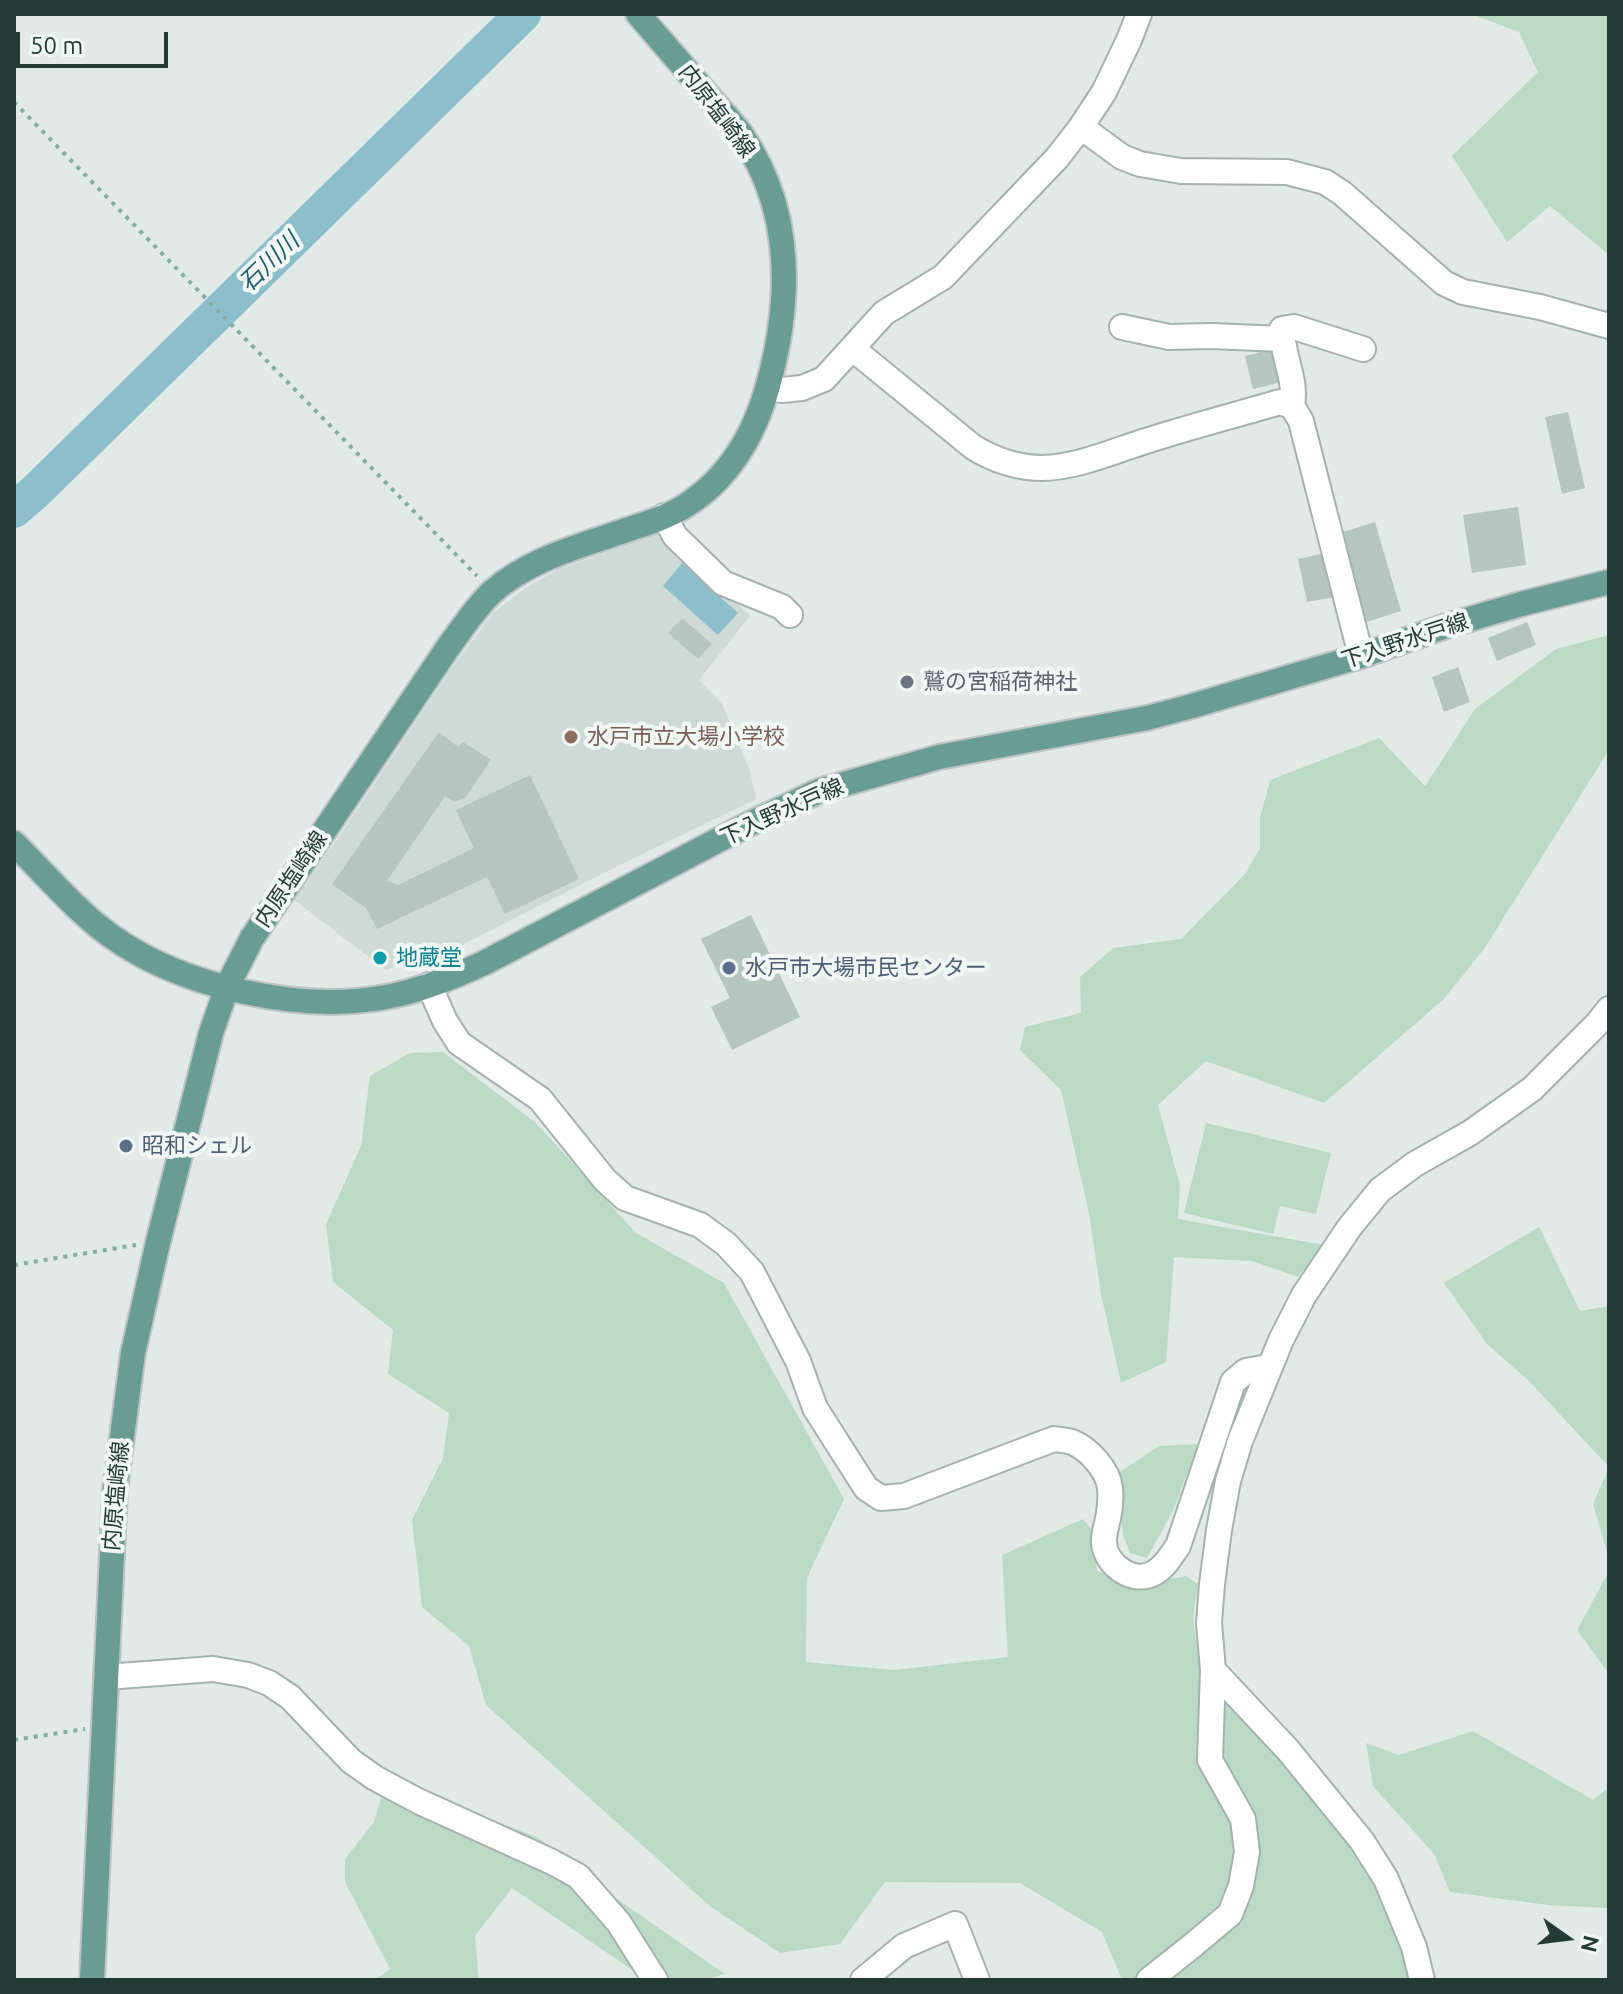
<!DOCTYPE html>
<meta charset="utf-8">
<style>
body{margin:0}
#map{position:relative;width:1623px;height:1994px;overflow:hidden;background:#e1eae7;font-family:Ubuntu,sans-serif}
canvas{display:block}
.frame{position:absolute;inset:0;border:16px solid #233a35;pointer-events:none}
.north{position:absolute;left:1527px;top:1898px;width:80px;height:80px;-webkit-text-stroke:6px #f1f7f4;paint-order:stroke;rotate:104deg;font-size:22px;font-weight:700;line-height:32px;text-align:center;color:#233a35}
.north::after{content:'';display:block;margin:auto;width:28px;height:36px;background:#233a35;clip-path:polygon(50% 0,100% 100%,50% 72%,0 100%)}
.scale{position:absolute;left:16px;top:32px;width:152px;height:36px;box-sizing:border-box;border:4px solid #233a35;border-top:0;padding-left:10px;font-size:24px;line-height:28px;white-space:nowrap;color:#233a35;-webkit-text-stroke:6px #f1f7f4;paint-order:stroke}
</style>
<div id="map">
<canvas width="1623" height="1994"></canvas>
<div class="frame"></div>
<div class="north">N</div>
<div class="scale">50 m</div>
</div>
<script>
const g = document.querySelector('canvas').getContext('2d');
g.lineJoin = 'round';
function fillPath(path, color) { g.fillStyle = color; g.fill(path, 'evenodd'); }
function stroke(path, color, width, dash) { g.strokeStyle = color; g.lineWidth = width; g.lineCap = dash ? 'butt' : 'round'; g.setLineDash(dash || []); g.stroke(path); }
function write(font, color, halo, rows, align = 'center') {
  g.font = font + ' Ubuntu,"Noto Sans JP",sans-serif'; g.lineWidth = 8; g.setLineDash([]); g.textBaseline = 'middle'; g.strokeStyle = halo; g.fillStyle = color; for (const [text, x, y, turn = 0] of rows) {
    g.save(); g.translate(x, y); g.rotate((+turn || 0) * Math.PI / 180); g.textAlign = isNaN(turn) ? turn : align; if (halo) g.strokeText(text, 0, 0); g.fillText(text, 0, 0); g.restore();
  }
}
fillPath(new Path2D(`
 M662 532 750 616 699 680 722 704 750 771 756 799 614 868 464 944 386 970 294 900 333 845 456 662 494 612 527 587 557 570Z`), '#cfdad6');
fillPath(new Path2D(`
 M1471 14H1609V255L1550 206 1507 242 1452 156 1538 72 1519 32Z
 M1609 635V750L1484 949 1444 999 1324 1103 1206 1061 1158 1105 1180 1185 1178 1219 1324 1245 1298 1277 1252 1261 1174 1257 1166 1362 1121 1383 1101 1294 1089 1213 1061 1090 1020 1050 1025 1027 1081 1013 1080 977 1113 948 1181 939 1246 873 1260 848V818L1270 780 1379 738 1425 786 1475 709 1556 649Z
 M443 1052 536 1123 636 1233 724 1283 844 1499 807 1578 806 1662 894 1670 1008 1657 1002 1555 1083 1519 1093 1531 1097 1571C1135 1585 1146 1584 1186 1576L1198 1584 1193 1619 1201 1673 1280 1755 1378 1880 1413 1980H1122L1102 1932 1020 1883 885 1882 840 1944 780 1953 711 1907 486 1705 469 1646 422 1607 412 1520 443 1458 449 1413 388 1374 393 1330 333 1282 326 1224 361 1146 370 1076 410 1053Z
 M1206 1123 1331 1153 1316 1214 1280 1206 1273 1234 1184 1213Z
 M1539 1227 1580 1311 1609 1306V1467L1530 1382 1487 1344 1444 1283Z
 M1198 1444 1173 1511 1147 1558 1130 1553 1123 1535 1118 1473 1159 1446Z
 M1609 1467V1559L1593 1504Z
 M1609 1571V1674L1577 1630Z
 M1473 1731 1593 1800 1609 1787V1908L1548 1905 1450 1892 1434 1854 1373 1786 1366 1743 1399 1755Z
 M386 1781 537 1837 617 1899 725 1974 704 1980H647L512 1888 475 1936 479 1980H375L390 1969 345 1882V1859L374 1822Z`), '#bbdac5');
fillPath(new Path2D(`
 M682 563 738 613 718 635 663 586Z`), '#8dbecb');
stroke(new Path2D(`
 M14 510 36 491 523 14`), '#8dbecb', 36);
fillPath(new Path2D(`
 M1273 349 1282 382 1253 389 1245 356Z
 M1568 412 1585 488 1562 494 1545 417Z
 M1518 507 1526 565 1472 573 1463 515Z
 M1375 522 1401 611 1367 622 1340 533Z
 M1325 553 1334 597 1307 602 1298 559Z
 M682 618 712 644 698 659 668 633Z
 M1527 622 1536 645 1497 661 1488 638Z
 M1458 667 1470 702 1444 712 1432 677Z
 M439 732 458 747 463 742 491 760 465 798 454 802 445 796 387 881 398 885 474 848 456 810 530 775 579 879 505 914 487 877 377 929 366 908 332 884Z
 M751 915 800 1017 732 1050 711 1007 730 998 701 939Z`), '#b6c5c0');
const minor = new Path2D(`
 M1081 127 1122 157 1140 164 1181 171 1287 172 1325 182 1342 193 1444 283 1463 292 1540 307 1609 326
 M1122 327 1169 337 1211 336 1282 339
 M853 349 973 447C994 460 1018 468 1043 468 1079 467 1116 450 1149 440 1192 426 1236 415 1280 402L1292 406
 M768 388 782 390 802 388 824 379 884 313 943 277 1057 158 1081 127 1104 92 1129 40 1139 14
 M664 516 675 536 723 583 782 607 790 615
 M1361 656 1301 421 1292 406C1297 379 1282 356 1282 329L1294 327 1363 349
 M429 985 445 1021 459 1043 540 1099 605 1180 625 1198 700 1225 726 1244 752 1272 798 1361 815 1408 866 1488 881 1498 904 1496 1054 1439C1059 1440 1066 1440 1072 1442 1089 1449 1108 1470 1110 1488 1111 1496 1110 1505 1109 1513 1108 1522 1103 1534 1104 1543 1106 1565 1133 1585 1154 1573 1165 1567 1171 1556 1178 1546L1233 1382 1246 1371 1268 1367
 M1213 1670 1288 1750 1362 1841 1386 1879 1414 1947 1422 1980
 M106 1677 213 1669 248 1675 269 1683 290 1697 351 1761 375 1778 418 1801 550 1861 578 1876 619 1923 655 1980
 M863 1980 904 1946 955 1924 977 1980
 M1149 1980 1192 1946 1230 1914 1241 1886 1247 1852 1243 1819 1210 1760 1213 1670 1209 1623 1212 1584 1219 1530 1228 1481 1240 1441 1281 1340 1304 1295 1349 1228 1380 1190 1415 1164 1470 1133 1532 1089 1597 1024 1609 1009`);
const major = new Path2D(`
 M14 843C45 874 75 910 111 936 182 987 300 1013 386 997 420 991 453 977 484 963L749 824 819 791 939 757 1147 718 1192 706 1361 656 1446 626 1521 604 1609 582
 M92 1980 115 1490 133 1353 158 1242 211 1033 227 987 252 938 447 649C461 630 475 608 492 592 526 562 570 549 612 535 636 526 663 520 685 506 731 477 757 430 770 378 792 294 792 208 741 134 731 121 720 109 709 97 686 69 662 42 638 14`);
stroke(minor, '#a4b2ae', 28);
stroke(major, '#bdc4c2', 28);
stroke(new Path2D(`
 M14 102 477 576
 M14 1265 136 1245
 M14 1740 85 1729`), '#84aca2', 4, [4, 6]);
stroke(minor, '#fff', 24);
stroke(major, '#699d92', 24);
for (const [x, y, r, color] of [
 [907,682,8,"#6b7280"],
 [571,737,8,"#8d6e63"],
 [380,958,8,"#0f9aa8"],
 [729,968,8,"#5c6f8a"],
 [126,1146,8,"#5c6f8a"]
]) { const dot = new Path2D(); dot.arc(x, y, r, 0, 2 * Math.PI); g.fillStyle = color; g.fill(dot); stroke(dot, '#f1f7f4', 3); }
write('22px', '#233a35', '#f1f7f4', [
 ["内原塩崎線",717,111,53],
 ["下入野水戸線",1405,641,-18],
 ["下入野水戸線",782,812,-24],
 ["内原塩崎線",291,879,-56],
 ["内原塩崎線",116,1496,-85]
]);
write('22px', '#5b616d', '#f1f7f4', [
 ["鷲の宮稲荷神社",923,682]
], 'left');
write('22px', '#785e54', '#f1f7f4', [
 ["水戸市立大場小学校",587,737]
], 'left');
write('22px', '#0d838f', '#f1f7f4', [
 ["地蔵堂",396,958]
], 'left');
write('22px', '#4e5e75', '#f1f7f4', [
 ["水戸市大場市民センター",745,968],
 ["昭和シェル",142,1146]
], 'left');
write('italic 24px', '#225e71', '#f1f7f4', [
 ["石川川",269,262,-44]
]);
</script>
